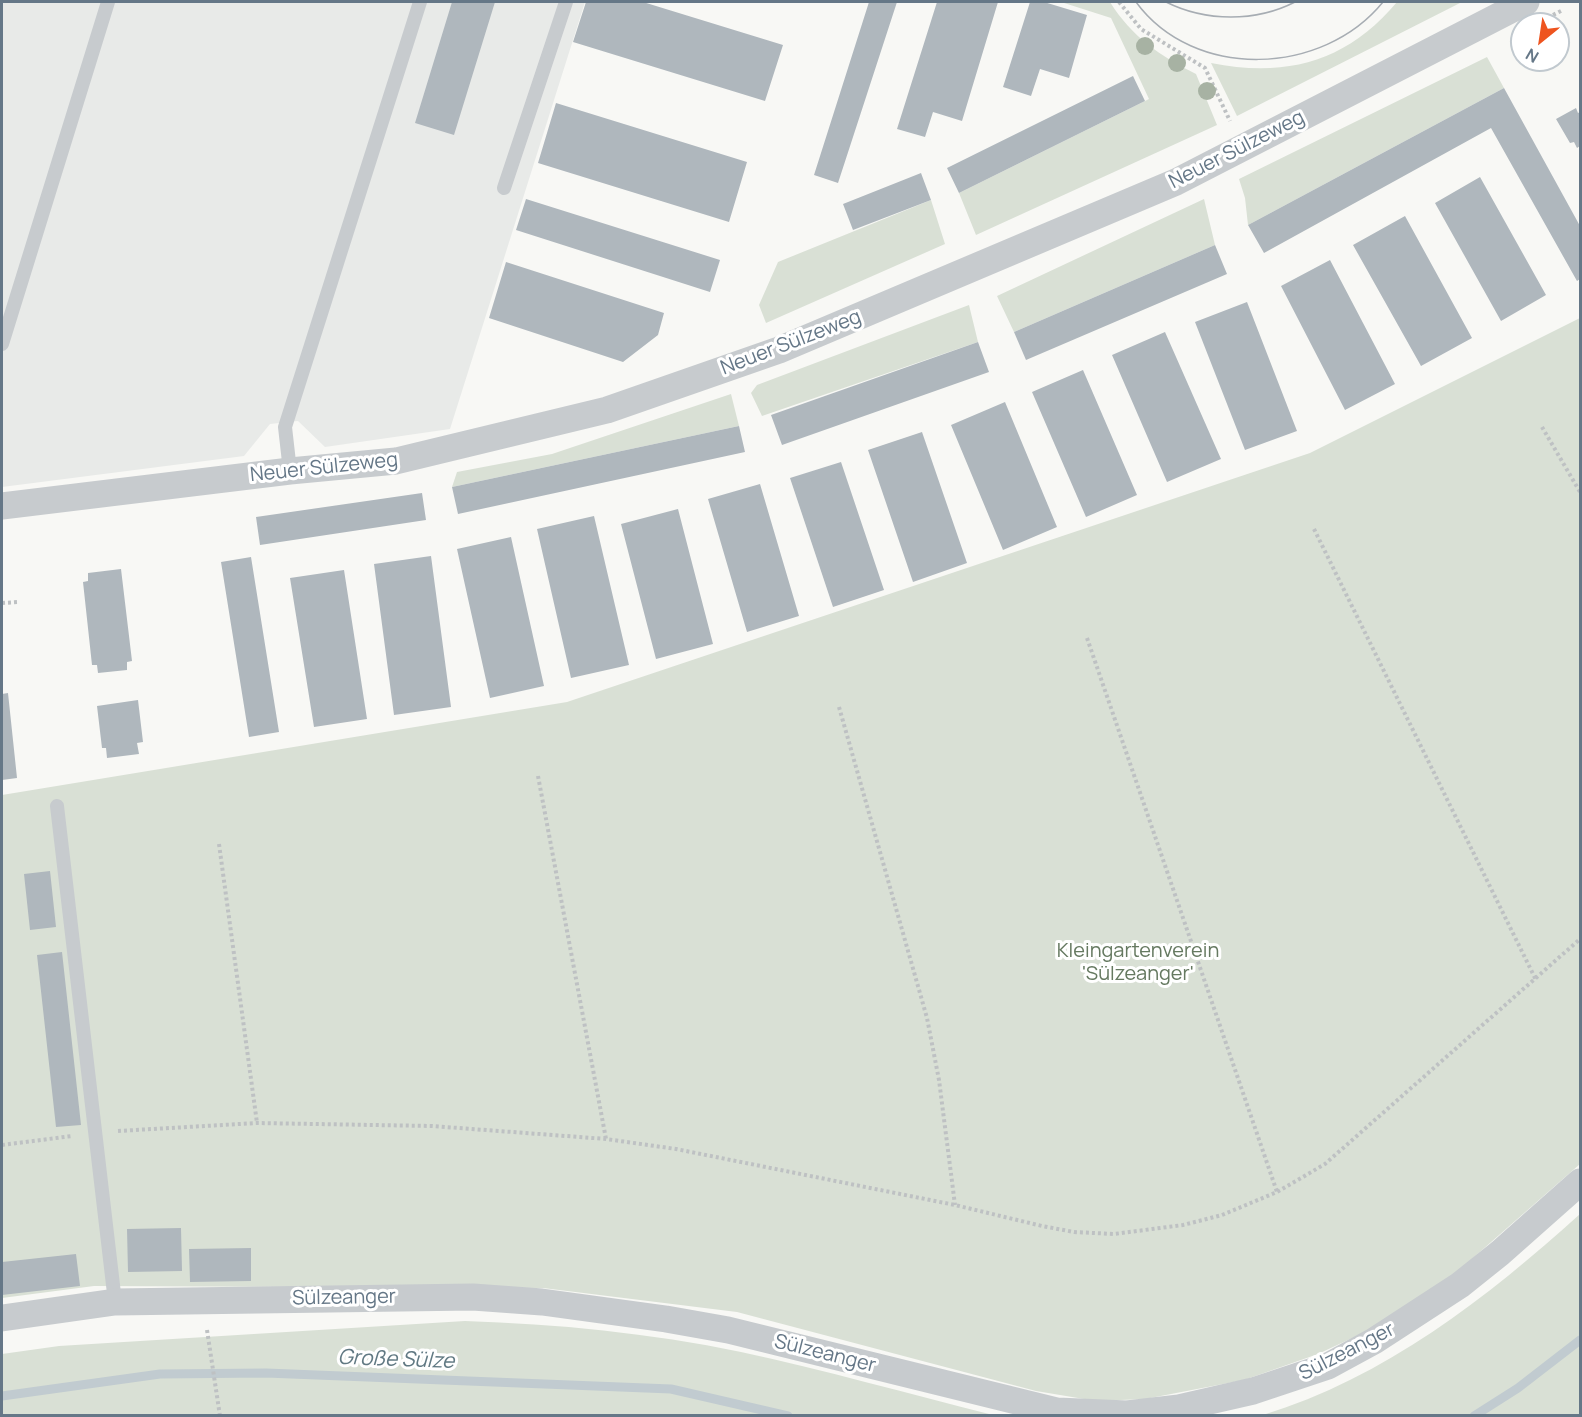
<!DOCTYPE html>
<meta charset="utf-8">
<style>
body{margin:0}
#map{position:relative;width:1582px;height:1417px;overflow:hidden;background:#f8f8f5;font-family:Manrope,sans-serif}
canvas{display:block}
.frame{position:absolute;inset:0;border:3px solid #657787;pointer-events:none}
.north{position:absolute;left:1510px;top:12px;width:60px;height:60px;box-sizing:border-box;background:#fff;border:2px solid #c1c9cf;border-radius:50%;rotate:210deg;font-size:16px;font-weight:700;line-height:24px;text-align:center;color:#657787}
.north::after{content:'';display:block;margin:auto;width:21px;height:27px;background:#ee541f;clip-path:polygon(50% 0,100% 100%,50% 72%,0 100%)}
</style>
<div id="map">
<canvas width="1582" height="1417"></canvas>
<div class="frame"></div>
<div class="north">N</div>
</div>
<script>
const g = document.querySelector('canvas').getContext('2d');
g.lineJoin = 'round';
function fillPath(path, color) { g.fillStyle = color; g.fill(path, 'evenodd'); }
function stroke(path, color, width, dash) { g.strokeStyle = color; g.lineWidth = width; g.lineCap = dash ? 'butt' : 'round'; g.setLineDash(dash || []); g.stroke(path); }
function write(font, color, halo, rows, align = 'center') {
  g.font = font + ' Manrope,sans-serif'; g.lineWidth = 6; g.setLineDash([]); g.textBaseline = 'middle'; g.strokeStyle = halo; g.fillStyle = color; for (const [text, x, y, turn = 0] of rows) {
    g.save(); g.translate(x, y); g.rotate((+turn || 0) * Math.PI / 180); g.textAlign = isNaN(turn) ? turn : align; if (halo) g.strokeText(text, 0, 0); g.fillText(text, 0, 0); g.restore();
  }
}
fillPath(new Path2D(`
 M2 2H585L450 429 325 447 298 421 270 424 244 456 2 487Z`), '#e8eae8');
fillPath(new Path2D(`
 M1061 2H1110C1132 37 1160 56 1196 74L1217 125 976 235 959 193 1149 99 1111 18Z
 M1397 2H1462L1237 116 1211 63C1286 78 1347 62 1397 2Z
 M1487 57 1504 88 1248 225 1245 198 1239 179Z
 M1204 199 1215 245 1014 332 997 296Z
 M931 200 945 244 766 323 759 305 778 262Z
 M969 305 978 342 762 416 751 393 757 385Z
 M1580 318V1164L1449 1279 1365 1332 1318 1354 1244 1380 1145 1399 1096 1401 1036 1391 737 1312 543 1288 94 1286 2 1298V795L567 702 1310 453Z
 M731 394 739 426 452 487 457 472 552 454Z
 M1580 1214V1415H1263C1384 1378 1487 1298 1580 1214Z
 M465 1321C557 1324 650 1333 741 1352 825 1370 909 1394 993 1415H2V1354L59 1346Z`), '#d9e0d5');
stroke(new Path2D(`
 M2 1396 160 1374 266 1373 671 1389 788 1416
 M1474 1416 1518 1388 1580 1340`), '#c1cbd0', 9);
fillPath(new Path2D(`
 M452 2H495L454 135 415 123Z
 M586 2H643L783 45 765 101 573 42Z
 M869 2H897L838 183 814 175Z
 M937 2H998L962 121 933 112 925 137 897 129Z
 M1030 2H1044L1087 15 1069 78 1040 69 1031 96 1003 87Z
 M1133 76 1145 101 959 193 947 168Z
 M1504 88 1580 226V279L1577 281 1491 128 1264 253 1248 225Z
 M556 103 747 162 729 222 538 163Z
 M1576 108 1578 113 1580 112V146L1577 148 1574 142 1570 143 1556 119Z
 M921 173 931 200 853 230 843 204Z
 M1480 177 1546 295 1501 321 1435 203Z
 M526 199 720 260 710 292 516 230Z
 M1405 216 1472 338 1421 366 1353 245Z
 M1215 245 1227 274 1026 360 1014 332Z
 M1330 260 1395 384 1345 410 1281 286Z
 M506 262 664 313 658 335 623 362 489 318Z
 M1247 302 1297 431 1245 450 1195 322Z
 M1165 332 1221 459 1167 482 1112 355Z
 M978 342 989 372 782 445 771 415Z
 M1083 370 1137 495 1086 517 1032 392Z
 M1005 402 1057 527 1003 550 951 425Z
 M739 426 745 452 458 514 452 487Z
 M922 432 967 563 913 582 868 450Z
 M841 462 884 590 833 607 790 478Z
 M760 484 799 616 747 632 708 499Z
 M422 493 426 520 260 545 256 517Z
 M678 509 713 644 656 659 621 524Z
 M594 516 629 665 571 678 537 529Z
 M511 537 544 686 490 698 457 549Z
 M431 556 451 707 394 715 374 564Z
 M251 557 279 732 249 737 221 562Z
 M121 569 132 661 127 662V670L98 673 97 665H92L83 582 88 581V573Z
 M344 570 367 719 314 727 290 578Z
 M8 693 17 778 2 780V694Z
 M138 700 143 742 137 743 139 754 107 758 106 748H102L97 706Z
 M50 871 56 927 30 930 24 874Z
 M62 952 81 1125 56 1127 37 955Z
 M181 1228 182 1271 128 1272 127 1229Z
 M251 1248V1281L190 1282 189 1249Z
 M76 1254 80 1286 2 1295V1262Z`), '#afb7bd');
stroke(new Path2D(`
 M1119 2 1141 29 1205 68 1230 121
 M1553 15 1561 11
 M1542 427 1580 492
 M1314 529 1536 980
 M2 603 19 602
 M1087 638 1277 1192
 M839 707 927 1018 939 1080 955 1205
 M538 776 606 1139
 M219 844 257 1123
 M118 1131 257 1123 432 1126 606 1139 676 1149 955 1205 1042 1226 1074 1232 1114 1234 1183 1225 1222 1215 1277 1192 1325 1164 1580 939
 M2 1145 72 1136
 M207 1330 220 1416`), '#bec1c3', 4, [3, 3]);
stroke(new Path2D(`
 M504 188 566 2
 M2 344 108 2
 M290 471 285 427 420 2
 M57 806 115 1302`), '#c7cbce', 14);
stroke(new Path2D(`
 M2 506 290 471 396 461 607 410 779 350 1176 182 1526 2
 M2 1318 115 1302 473 1297 542 1302 666 1319 728 1330 1057 1411 1127 1414 1179 1408 1253 1391 1328 1366 1374 1341 1460 1285 1500 1253 1580 1182`), '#c7cbce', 27);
stroke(new Path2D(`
 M1136 2C1194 81 1323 76 1383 2
 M1166 2C1206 22 1256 22 1295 2`), '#a7adb3', 1.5);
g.fillStyle = '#a7b2a3';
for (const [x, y] of [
 [1145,46],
 [1177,63],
 [1207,91]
]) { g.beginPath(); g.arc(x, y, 9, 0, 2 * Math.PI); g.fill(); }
write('20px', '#657787', '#fff', [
 ["Neuer Sülzeweg",1237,150,-27],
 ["Neuer Sülzeweg",791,343,-21],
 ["Neuer Sülzeweg",324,468,-6],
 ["Sülzeanger",344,1298,-1],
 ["Sülzeanger",1347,1352,-27],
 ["Sülzeanger",825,1354,14]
]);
write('20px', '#657960', '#fff', [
 ["Kleingartenverein",1138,951],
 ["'Sülzeanger'",1138,974]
]);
write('italic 21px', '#617983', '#fff', [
 ["Große Sülze",396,1360,2]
]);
</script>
